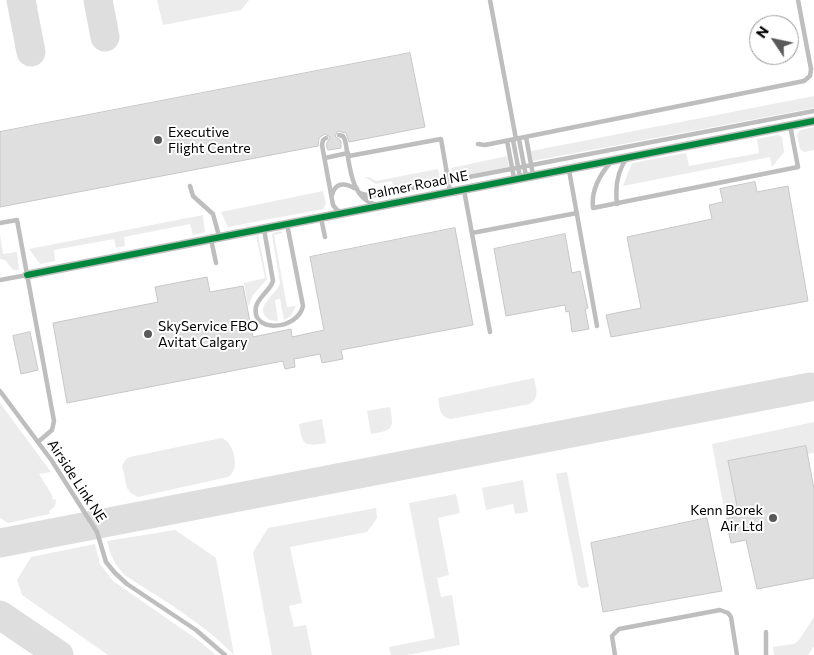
<!DOCTYPE html>
<style>
body{margin:0}
#map{position:relative;width:814px;height:655px;overflow:hidden;background:#fff;font-family:Commissioner,sans-serif}
canvas{display:block}
.north{position:absolute;left:749px;top:15px;width:50px;height:50px;box-sizing:border-box;background:#fff;border:1px solid #999;border-radius:50%;rotate:304deg;font-size:14px;font-weight:700;line-height:20px;text-align:center;color:#000}
.north::after{content:'';display:block;margin:auto;width:18px;height:22px;background:#595959;clip-path:polygon(50% 0,100% 100%,50% 72%,0 100%)}
</style>
<div id="map">
<canvas width="814" height="655"></canvas>
<div class="north">N</div>
</div>
<script>
const g = document.querySelector('canvas').getContext('2d');
g.lineJoin = 'round';
function fillPath(path, color) { g.fillStyle = color; g.fill(path, 'evenodd'); }
function stroke(path, color, width, dash) { g.strokeStyle = color; g.lineWidth = width; g.lineCap = dash ? 'butt' : 'round'; g.setLineDash(dash || []); g.stroke(path); }
function write(font, color, halo, rows, align = 'center') {
  g.font = font + ' Commissioner,sans-serif'; g.lineWidth = 4; g.setLineDash([]); g.textBaseline = 'middle'; g.strokeStyle = halo; g.fillStyle = color; for (const [text, x, y, turn = 0] of rows) {
    g.save(); g.translate(x, y); g.rotate((+turn || 0) * Math.PI / 180); g.textAlign = isNaN(turn) ? turn : align; if (halo) g.strokeText(text, 0, 0); g.fillText(text, 0, 0); g.restore();
  }
}
fillPath(new Path2D(`
 M157 0H249L241 10 163 25Z
 M814 96V108L533 161 531 151Z
 M814 127V150L804 152 800 149 797 135 800 130Z
 M778 135 782 137 784 152 772 167 770 157 623 186 632 163 686 153 689 166 759 153 757 139Z
 M507 156 509 167 453 179 451 168Z
 M438 169 440 179 394 188 392 181 376 184 365 177H369L376 181Z
 M323 191 326 203 323 209 228 227 221 212Z
 M203 215 205 232 193 235 190 224 124 237 125 246 116 248 114 239 54 250 55 261 40 264 29 249Z
 M281 231 282 233 274 235 287 307 296 306 291 316 284 320 280 299 275 300 278 321C274 321 270 321 267 318 254 306 277 294 280 283L272 235 273 233Z
 M0 234 3 254 17 252 19 270H13L5 260 0 259Z
 M258 235 267 279 253 295 248 307 244 283 265 278 256 236Z
 M534 378C536 388 540 397 530 404L451 419C439 417 440 408 438 398Z
 M0 403 51 472 39 474 52 495 53 500 56 499 55 506 49 511 50 514 8 523 0 518Z
 M390 407C394 429 394 430 371 434L367 411Z
 M322 419 326 443C304 447 302 445 299 424Z
 M814 422V453L807 454 805 446 728 462 739 516 726 519 712 444Z
 M221 438C234 441 241 470 228 477L138 497 131 493 127 488 122 466 126 459 130 457Z
 M567 472 589 587 582 588 578 585 556 474Z
 M523 480 528 512 515 514 513 504 486 510 482 488Z
 M456 494 460 513 438 518 449 575 437 578 441 597 452 595 460 645 407 655H391L389 647 435 638 409 503Z
 M376 508 377 518 367 532 290 547 302 603 289 606 294 627 306 625 312 655H272L253 552 268 528Z
 M175 530 216 558 234 655C203 623 163 600 126 576 115 566 110 555 107 541Z
 M95 544 100 564 113 581 198 640 216 655H108L22 595 17 580 31 557Z
 M814 617V646L808 655H774L773 647 794 644 799 640Z`), '#ececec');
stroke(new Path2D(`
 M21 0 31 52
 M98 0 105 37
 M0 543 810 387
 M0 615 59 655`), '#dedede', 29);
const building = new Path2D(`
 M410 53 425 127 349 142 346 133 338 131 335 136 341 141V148L328 150 326 145 330 137 325 134 319 138 318 146 0 207V132Z
 M755 182 757 192 788 186 808 301 611 337 606 315 641 308 627 237 712 219 709 205 723 202 720 189Z
 M455 228 473 325 341 350 343 359 322 363 320 354 294 359 295 367 285 369 283 361 67 403 53 323 158 302 155 287 207 277 210 292 243 286 253 337 291 329 292 337 324 330 310 257Z
 M565 234 572 273 580 271 588 308 585 309 589 329 572 332 569 311 566 312 565 305 506 316 494 249Z
 M30 332 38 370 21 374 13 336Z
 M806 446 814 489V578L757 589 746 540 731 543 726 519 739 516 728 461Z
 M707 518 722 591 603 612 591 543Z`);
fillPath(building, '#dfdfdf');
stroke(building, '#c7c7c7', 1);
stroke(new Path2D(`
 M490 0 516 139
 M339 135 343 136 345 140C350 163 349 197 376 205
 M526 137 533 175
 M326 138 323 140 322 145 333 205 337 210 341 212
 M519 139 526 176
 M513 140 520 177
 M507 141 514 178
 M478 144 485 145 804 81 810 76 811 69 798 0
 M349 156 441 139 450 191
 M325 158 348 153
 M610 163C599 176 591 191 593 208L798 167 790 125
 M569 170 597 326
 M190 186 193 196 213 214 219 236
 M464 190 490 332
 M359 193 370 196 814 111
 M332 195C335 183 344 182 354 188
 M617 204C615 187 617 171 627 158
 M321 218 325 237
 M0 223 17 220 54 421 52 430 38 442
 M264 229 273 281C270 291 258 297 256 307 251 334 298 330 303 306L287 224
 M472 233 577 213
 M211 239 216 263
 M0 280 27 275
 M0 391 52 461 97 532 106 562 115 573 127 584 196 630 225 655
 M615 655 612 636 619 629 720 610 728 613 731 617 737 655
 M766 655V632`), '#bebebe', 4.5);
stroke(new Path2D(`
 M27 275 814 121`), '#bebebe', 9);
stroke(new Path2D(`
 M27 275 814 121`), '#00873e', 6);
for (const [x, y, r, color] of [
 [158,140,5,"#595959"],
 [148,334,5,"#595959"],
 [773,518,5,"#595959"]
]) { const dot = new Path2D(); dot.arc(x, y, r, 0, 2 * Math.PI); g.fillStyle = color; g.fill(dot); stroke(dot, '#fff', 2); }
write('14px', '#000', '#fff', [
 ["Executive",168,132],
 ["Flight Centre",168,148],
 ["SkyService FBO",158,326],
 ["Avitat Calgary",158,342],
 ["Kenn Borek",763,510,"right"],
 ["Air Ltd",763,526,"right"]
], 'left');
write('14px', '#000', '#fff', [
 ["Palmer Road NE",418,185,-11],
 ["Airside Link NE",77,481,57]
]);
</script>
